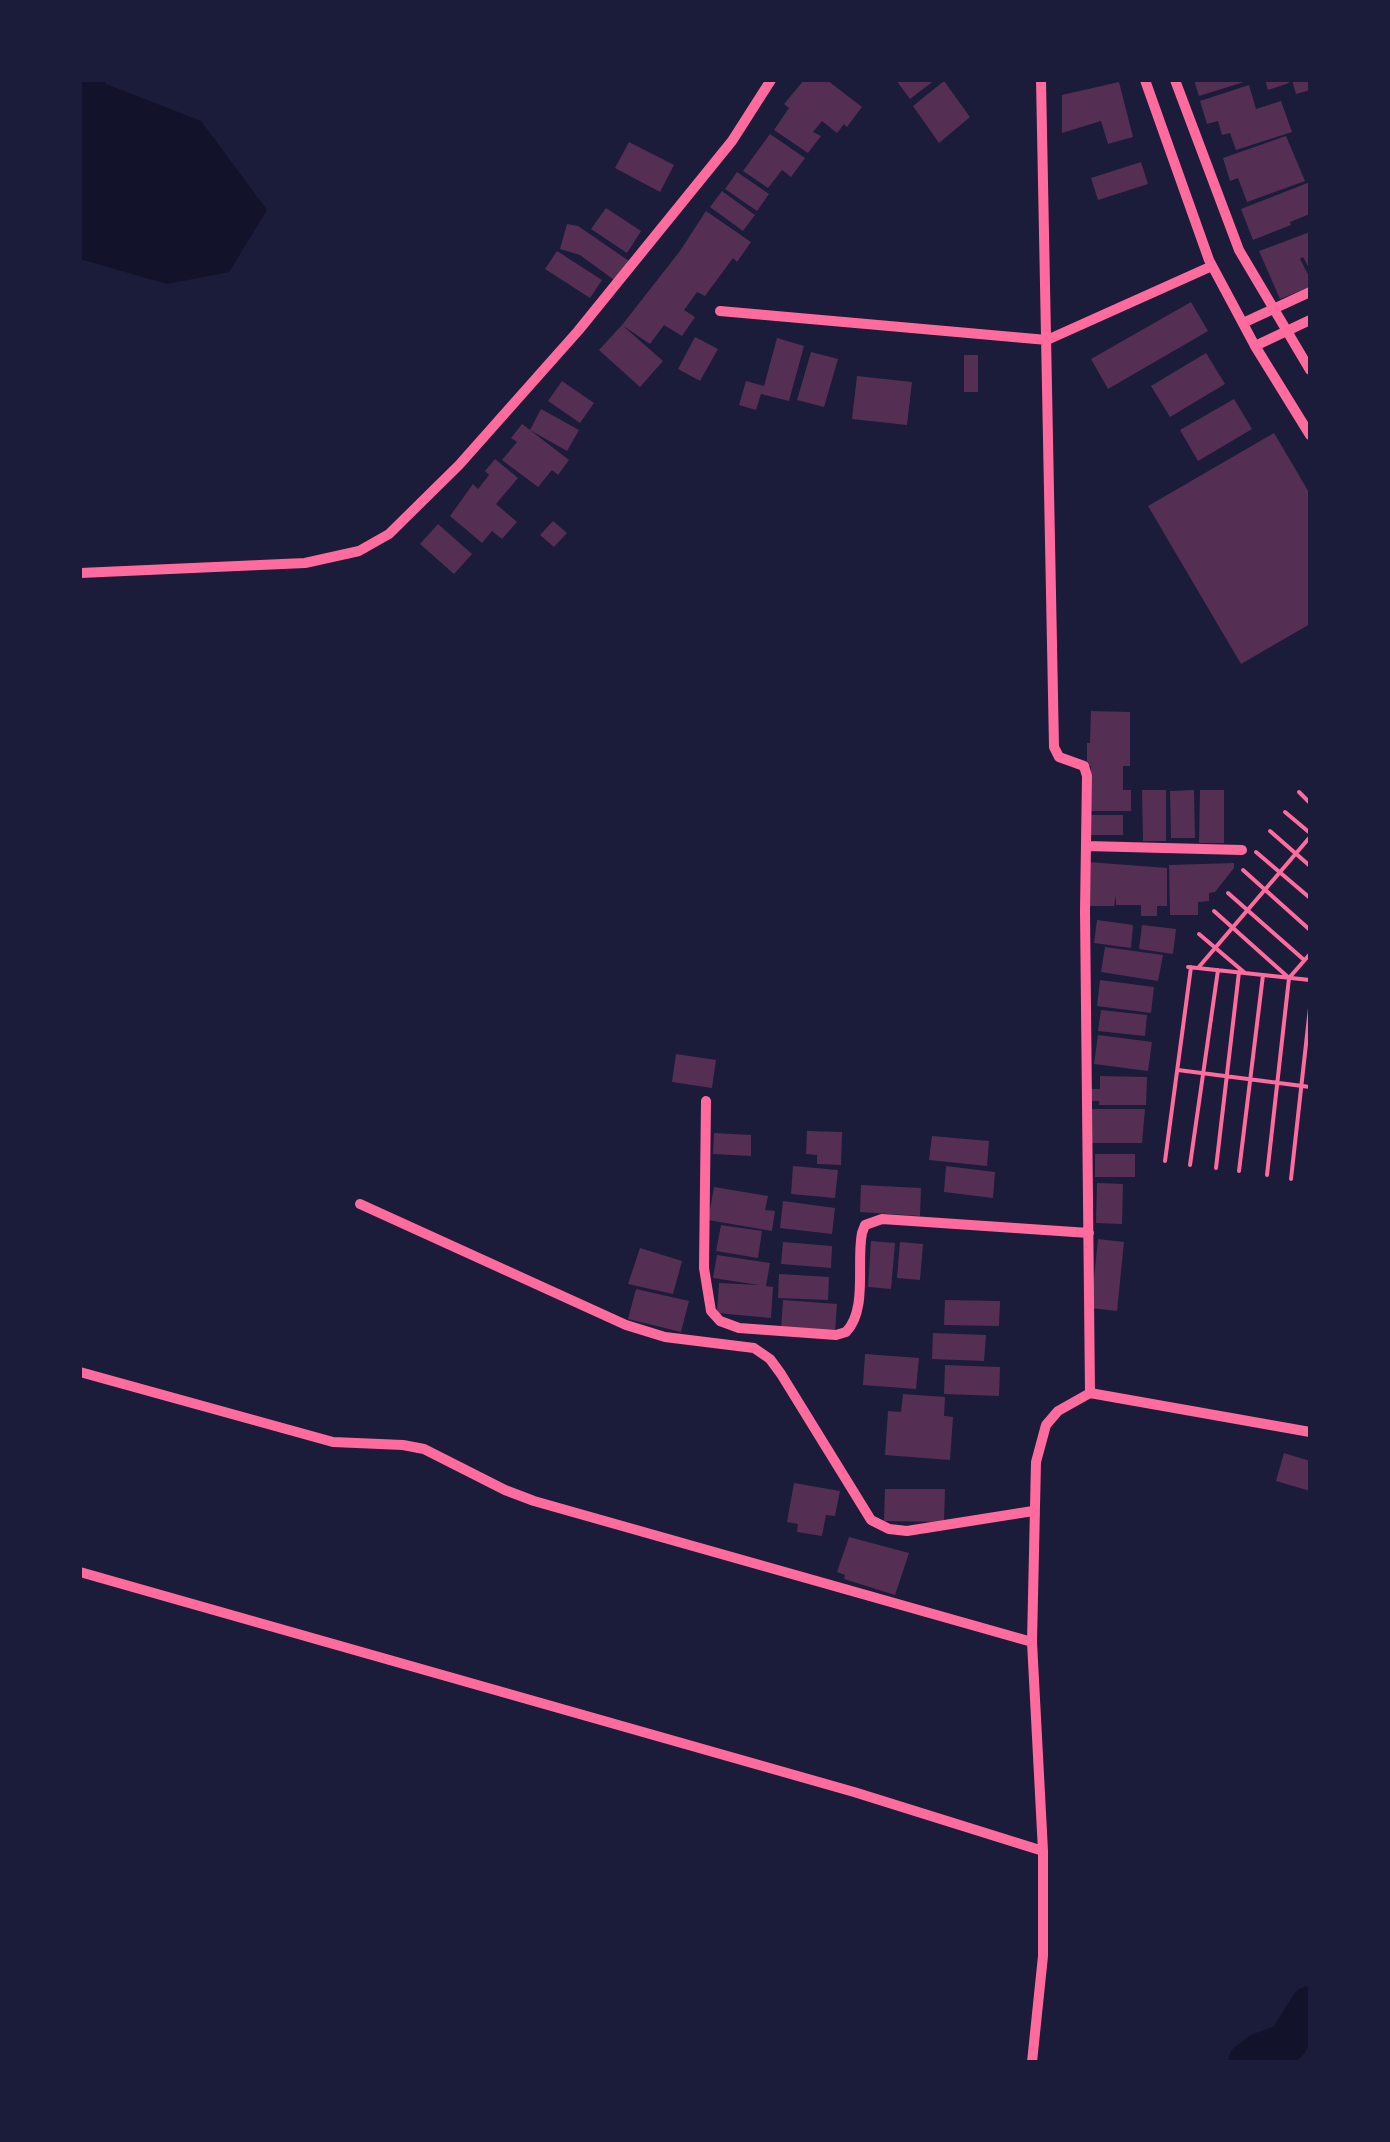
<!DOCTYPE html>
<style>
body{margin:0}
#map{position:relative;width:1390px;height:2142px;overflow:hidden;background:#1b1b3a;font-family:"Noto Serif",serif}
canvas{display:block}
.frame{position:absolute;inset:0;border:82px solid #1b1b3a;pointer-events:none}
</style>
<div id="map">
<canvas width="1390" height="2142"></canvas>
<div class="frame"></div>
</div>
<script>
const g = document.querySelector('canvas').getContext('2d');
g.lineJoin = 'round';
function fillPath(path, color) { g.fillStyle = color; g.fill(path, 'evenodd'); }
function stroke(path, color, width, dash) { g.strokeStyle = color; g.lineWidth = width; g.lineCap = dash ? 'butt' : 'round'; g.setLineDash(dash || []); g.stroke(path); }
fillPath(new Path2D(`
 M80 80H104L106 84 201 121 267 210 229 272 167 284 80 259Z`), '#12122b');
stroke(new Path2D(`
 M1248 2062 1260 2053 1287 2043 1310 2006`), '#12122b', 40);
fillPath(new Path2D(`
 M804 80H827L862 107 847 127 844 124 837 133 822 121 813 132 821 136 808 153 774 130 789 108 784 104Z
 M896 80H935L910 99Z
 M1194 80H1247V81L1199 96Z
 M1265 80H1288L1289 83 1268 90Z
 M1292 80H1310V90L1296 94Z
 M944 81 970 117 939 143 913 106Z
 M1119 82 1133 137 1108 144 1101 121 1062 133V95Z
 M1249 85 1256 109 1281 101 1292 132 1236 150 1230 133 1222 135 1218 121 1207 124 1200 101Z
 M770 134 805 158 791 177 782 170 768 188 743 171Z
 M1286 136 1305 181 1247 202 1238 178 1230 181 1223 158Z
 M629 142 674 165 660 192 615 168Z
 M1141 162 1148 184 1098 200 1091 178Z
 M737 172 769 194 757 211 725 189Z
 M1310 182V214L1290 222 1291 225 1253 240 1241 209Z
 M722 191 755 215 743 231 710 207Z
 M606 208 641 231 627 253 591 229Z
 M706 211 751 242 737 262 733 258 705 296 697 292 684 310 695 317 682 336 664 325 650 344 622 325 680 251Z
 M567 224 578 226 629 261 614 280 580 255 560 249Z
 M1310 232V270L1303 257 1300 259 1310 278V287L1280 299 1259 251Z
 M557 251 602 280 590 298 545 269Z
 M1191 302 1208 331 1108 389 1091 359Z
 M622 325 663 361 640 387 599 350Z
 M695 337 718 349 700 381 678 369Z
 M777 338 804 346 789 401 761 394 756 410 739 405 746 381 764 386Z
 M811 352 838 359 824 407 797 400Z
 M1206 353 1225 384 1170 417 1151 386Z
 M964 355H978V392H964Z
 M857 376 912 382 907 425 852 419Z
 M562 381 594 403 580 423 548 401Z
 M1234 399 1252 429 1198 461 1180 430Z
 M541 409 579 430 567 451 530 430 569 460 558 475 552 470 538 487 502 460 517 442 511 438 522 424 530 430Z
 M1274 433 1310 494V624L1241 664 1148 506Z
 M495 459 518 478 496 504 517 522 502 539 492 531 482 543 450 516 473 484 478 489 489 475 485 471Z
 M553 521 567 533 554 547 540 535Z
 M438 524 472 554 454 574 420 544Z
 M1091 711 1130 712V766H1123V790H1131V811H1090L1091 766H1087V743H1090Z
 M1142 790H1166V841H1143Z
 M1194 790 1195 838H1171L1170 791Z
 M1200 790H1224V843H1199Z
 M1090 815H1123V835H1090Z
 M1088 862 1167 868V906H1157V916H1141V905H1116V895L1114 906H1088Z
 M1234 863V868L1215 892 1209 893V901L1198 902V915H1170L1169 865Z
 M1097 920 1133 925 1131 948 1094 943Z
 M1142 925 1176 929 1173 954 1139 949Z
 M1105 947 1163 955 1158 981 1101 972Z
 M1100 980 1154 987 1151 1013 1097 1006Z
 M1101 1010 1147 1015 1145 1036 1098 1031Z
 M1098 1035 1152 1042 1148 1071 1094 1064Z
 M676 1054 716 1060 712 1088 672 1082Z
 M1100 1076 1147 1077 1146 1105H1099V1101H1090L1091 1089H1100Z
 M1089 1109H1145L1142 1143H1090Z
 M807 1131 842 1132 841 1165 817 1164V1155L806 1154Z
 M714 1133 751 1135V1156L713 1154Z
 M932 1136 989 1141 987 1166 929 1160Z
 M1095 1154H1135V1177H1095Z
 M793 1166 838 1170 835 1198 791 1194Z
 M946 1166 995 1172 993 1198 944 1192Z
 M1097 1183 1123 1184 1122 1224 1096 1223Z
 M861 1185 921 1188 920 1216 860 1212Z
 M714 1187 768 1196 765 1210 775 1211 772 1231 708 1220Z
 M783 1201 835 1208 832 1234 780 1228Z
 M721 1225 762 1231 758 1258 716 1251Z
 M1098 1239 1124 1242 1117 1311 1091 1308Z
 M871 1241 895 1243 891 1289 868 1287Z
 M783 1242 832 1246 831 1268 781 1264Z
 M900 1242 923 1244 920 1280 897 1278Z
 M640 1248 682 1261 673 1294 628 1284Z
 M717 1255 770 1263 766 1286 773 1287 771 1318 717 1313 719 1283 759 1285 713 1278Z
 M779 1274 829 1277 828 1300 778 1298Z
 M636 1289 689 1301 681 1332 628 1319Z
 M783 1300 837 1304 835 1332 781 1329Z
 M945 1300 1000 1301 999 1326 944 1325Z
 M933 1333 986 1335 984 1361 932 1359Z
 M865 1354 919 1358 916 1389 863 1385Z
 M945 1365 1000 1367 999 1396 944 1394Z
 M903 1394 945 1397 944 1416 953 1417 950 1460 885 1455 888 1411 901 1412Z
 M1284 1453 1310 1461V1491L1276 1481Z
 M794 1483 840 1491 835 1516 826 1515 822 1536 797 1532 798 1524 787 1522Z
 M885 1489H945L944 1522 884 1521Z
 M849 1537 909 1553 895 1595 844 1579 845 1575 837 1572Z`), '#542f53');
stroke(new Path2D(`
 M1299 792 1310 803
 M1285 812 1310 833
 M1270 831 1310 866
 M1256 852 1310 898
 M1243 870 1310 930
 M1228 893 1303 959
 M1214 911 1289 978
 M1199 934 1245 973
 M1188 967 1310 980
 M1198 968 1310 837
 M1178 1070 1310 1087
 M1165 1161 1191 967
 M1190 1165 1218 970
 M1216 1168 1239 972
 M1239 1171 1263 975
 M1267 1175 1289 978 1310 954
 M1291 1179 1310 1008`), '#ff6b9d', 4);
stroke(new Path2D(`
 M1041 80 1054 747 1059 757 1084 766 1087 776 1085 911 1090 1393
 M1145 80 1209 260 1255 346 1310 435
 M1175 80 1239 250 1310 370
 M720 311 1047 340 1212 266
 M1243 323 1310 292
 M1255 346 1310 320
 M80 573 305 563 359 551 389 534 459 465 578 331 732 141 771 80
 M1086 846 1242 850
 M706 1101 704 1268 711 1311 720 1321 739 1328 836 1335 846 1332C868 1309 856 1263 862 1233L865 1225 882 1219 1089 1233
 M360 1204 626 1325 665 1337 754 1348 770 1359 781 1374 871 1520 889 1529 907 1531 1033 1511
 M80 1372 333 1442 403 1445 424 1449 505 1490 534 1501 1032 1642
 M1090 1393 1310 1432
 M80 1572 854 1792 1043 1851
 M1032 2062 1043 1956V1851L1032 1642 1036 1462 1046 1425 1058 1411 1090 1393`), '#ff6b9d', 10);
</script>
